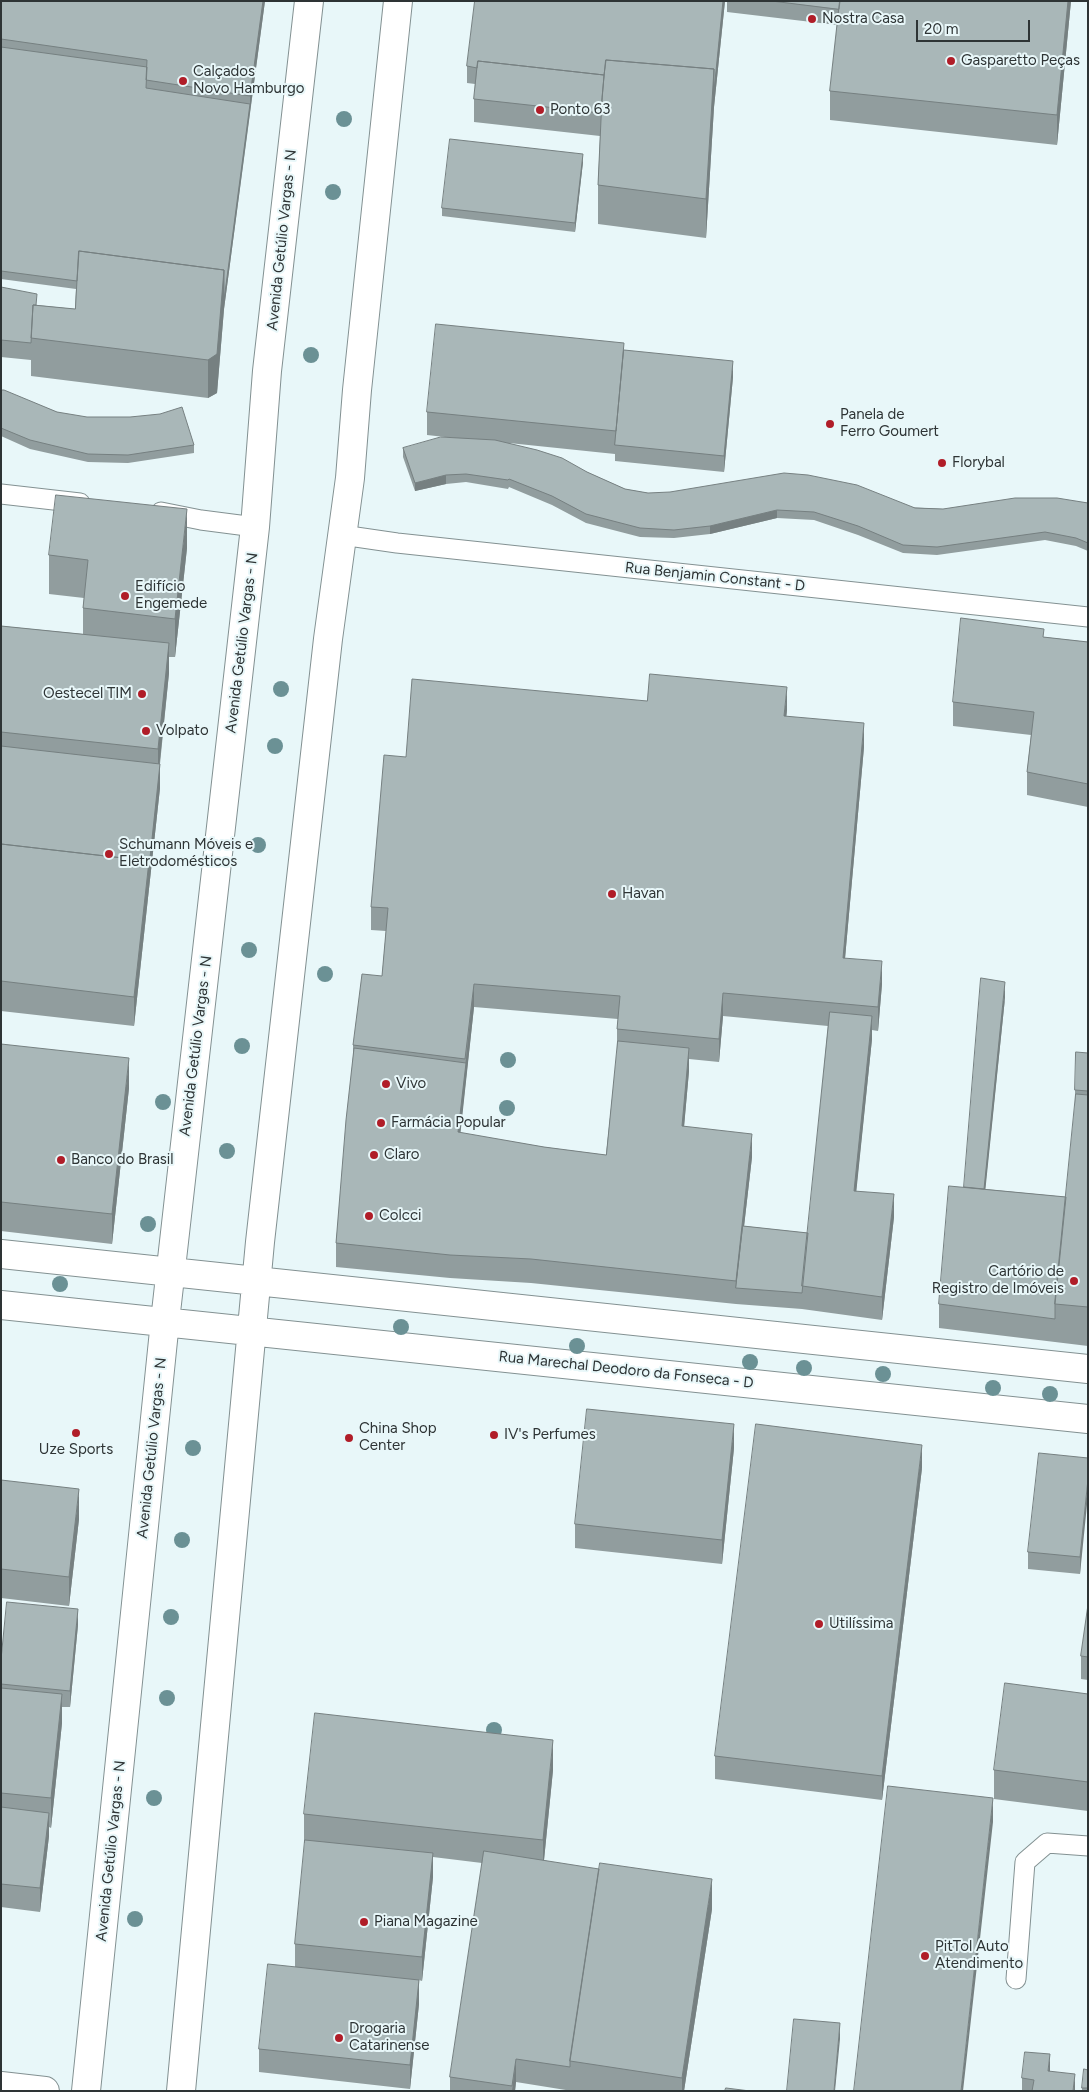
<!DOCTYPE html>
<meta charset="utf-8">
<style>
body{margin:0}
#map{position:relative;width:1089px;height:2092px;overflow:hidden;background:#e8f7f9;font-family:Figtree,sans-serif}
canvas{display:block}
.frame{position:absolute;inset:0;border:2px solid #2e3435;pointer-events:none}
.scale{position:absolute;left:916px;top:20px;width:114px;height:22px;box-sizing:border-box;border:2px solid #2e3435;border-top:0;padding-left:6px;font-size:15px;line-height:18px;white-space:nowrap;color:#2e3435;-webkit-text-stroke:4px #e8f7f9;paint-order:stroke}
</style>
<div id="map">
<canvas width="1089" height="2092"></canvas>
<div class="frame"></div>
<div class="scale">20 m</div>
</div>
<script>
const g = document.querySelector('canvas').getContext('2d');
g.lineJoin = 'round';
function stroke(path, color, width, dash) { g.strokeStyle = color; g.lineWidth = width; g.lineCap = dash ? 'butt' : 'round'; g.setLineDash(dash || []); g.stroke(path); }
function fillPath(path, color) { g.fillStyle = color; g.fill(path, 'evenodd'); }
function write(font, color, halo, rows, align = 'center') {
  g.font = font + ' Figtree,sans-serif'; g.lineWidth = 4; g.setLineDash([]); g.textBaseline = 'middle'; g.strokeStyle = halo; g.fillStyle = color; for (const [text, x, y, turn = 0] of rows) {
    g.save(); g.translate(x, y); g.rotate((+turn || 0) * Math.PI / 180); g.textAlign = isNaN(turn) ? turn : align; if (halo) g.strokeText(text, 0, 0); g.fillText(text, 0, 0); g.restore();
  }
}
const service = new Path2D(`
 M1 494 80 503
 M161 512 201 520 255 527
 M342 535 397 543 1088 617
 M1016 1979 1025 1862 1047 1843 1088 1846`);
const tertiary = new Path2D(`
 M1 1254 1088 1369
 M1 1305 1088 1419
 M1 2086 45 2091
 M86 2091 165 1321 255 527 267 371 309 1
 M181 2091 260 1242 328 639 350 478 357 390 398 1`);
stroke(service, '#839192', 21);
stroke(tertiary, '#839192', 30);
stroke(service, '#fff', 19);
stroke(tertiary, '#fff', 28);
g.fillStyle = '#6b9195';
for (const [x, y] of [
 [344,119],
 [333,192],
 [311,355],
 [281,689],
 [275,746],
 [258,845],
 [249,950],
 [325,974],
 [242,1046],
 [508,1060],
 [163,1102],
 [507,1108],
 [227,1151],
 [148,1224],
 [60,1284],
 [401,1327],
 [577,1346],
 [750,1362],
 [804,1368],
 [883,1374],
 [993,1388],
 [1050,1394],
 [193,1448],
 [182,1540],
 [171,1617],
 [167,1698],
 [494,1730],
 [154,1798],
 [135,1919]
]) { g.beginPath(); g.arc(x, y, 8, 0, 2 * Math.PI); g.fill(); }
fillPath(new Path2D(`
 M1 1H265L224 309 217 393 208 398 31 376V360L1 357V287L37 305 75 309 76 289 1 279Z
 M475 1H725L714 107 706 238 598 224V185L600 136 474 122V99L475 84 467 83V66Z
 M727 1H1071L1057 145 830 120V91L837 25 727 12Z
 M583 162 575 232 442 216V208Z
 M624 350 733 377 724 472 615 461V454L509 443 587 472 625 489 648 493 943 509 1088 503V551L1076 546 1045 540 937 555 903 553 858 535 814 520 777 518 710 534 674 538 640 537 586 523 552 505 509 487 508 489 466 482 446 484 415 491 403 457V448L454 438 427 435V412Z
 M1 390 57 412 194 445V453L128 463 88 462 30 449 1 436Z
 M187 548 175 657H169V673L160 764V788L134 1026 1 1011V626L83 634V608L84 598 49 594V555Z
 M1044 637 1088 642V807L1027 795V772L1031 735 953 726V702Z
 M647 701 787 710 786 717 864 747 845 958 882 984 878 1031 872 1030V1039L856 1191 894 1217 882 1320 802 1309 736 1304 531 1283 450 1278 336 1267V1243L353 1056V1045L382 976 386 931 371 930V907L406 757ZM474 1007 618 1019 617 1029V1052L606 1155 544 1147 460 1133ZM723 1016 828 1026 808 1233 744 1226 752 1157 684 1126 689 1071V1059L719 1062Z
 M1005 998 985 1189 1066 1197 1075 1106V1090L1088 1053V1346L1055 1342 939 1328V1304Z
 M1 1044 129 1088 112 1244 1 1231Z
 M734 1448 722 1564 575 1548V1524Z
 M1088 1458 1080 1574 1028 1569V1552Z
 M922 1468 882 1800 715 1779V1756Z
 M1 1480 79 1519 69 1606 1 1598Z
 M1088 1605V1680L1081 1679V1656Z
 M78 1625 70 1707H62V1723L51 1828 49 1827V1836L40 1912 1 1907V1660Z
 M1088 1694V1811L994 1799V1770Z
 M553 1770 544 1860 712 1909 684 2091H572L516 2082 515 2091H450V2077L482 1863 433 1857V1877L422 1981 419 1980V2004L410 2089 259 2072V2049L295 1967V1944L305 1843H304V1814Z
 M1088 2070V2091H1082V2088Z
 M1050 2071 1075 2091H1022V2078Z`), '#919d9e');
fillPath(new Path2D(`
 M263 1H265L250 112V96Z
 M723 1H725L714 107 706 238V199L714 69Z
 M1068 1H1071L1057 145V115Z
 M250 104V112L224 309 217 393 208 398V360L224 270Z
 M583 154V162L575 232V223Z
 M733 361V377L724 472V456Z
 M446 475V484L415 491V483Z
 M187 509V548L175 657V619Z
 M777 510V518L710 534V526Z
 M169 643V673L158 779V749Z
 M787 687V710L784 740V716Z
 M864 723V747L843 981V958Z
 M160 764V788L134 1026V997L149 861Z
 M882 961V984L878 1031V1007Z
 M1005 982V998L983 1213V1196Z
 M474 984V1007L458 1156V1132Z
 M723 993V1016L719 1062V1039Z
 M872 1016V1039L854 1214V1191Z
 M689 1048V1071L682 1150V1126Z
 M129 1058V1088L112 1244V1214Z
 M752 1134V1157L737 1288H736V1281Z
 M894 1194V1217L882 1320V1297Z
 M734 1424V1448L722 1564V1540Z
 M922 1445V1468L882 1800V1776Z
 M1088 1479V1495L1080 1574V1557Z
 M79 1489V1519L69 1606V1577Z
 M78 1609V1625L70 1707V1691Z
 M62 1694V1723L51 1828V1798Z
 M553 1740V1770L543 1870V1840Z
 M993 1798V1822L963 2091H961Z
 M49 1813V1836L40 1912V1888Z
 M433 1853V1877L422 1981V1957Z
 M712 1879V1909L684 2091H682V2078Z
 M419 1980V2004L410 2089V2065Z
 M840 2023V2039L835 2091H834Z
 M1050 2054V2078L1048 2071Z
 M516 2059V2082L515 2091H512Z
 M1075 2074V2091H1073Z`), '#768081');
const building = new Path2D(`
 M1 1H263L250 96 146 80 147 60 1 39Z
 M475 1H723L714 91V69L606 60 604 75 478 61 477 68 467 66Z
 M772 1H840L839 9Z
 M840 1H1068L1057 115 830 91Z
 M1 47 147 67 146 88 250 104 224 300V270L79 251 77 281 1 271Z
 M606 60 714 69 706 199 598 185 602 98Z
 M478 61 604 75 601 113 474 99Z
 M450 139 583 154 575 223 442 208Z
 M79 251 224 270 217 354 208 360 31 338 33 305 75 309Z
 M1 287 37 294 36 305H33L31 343 1 340Z
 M436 324 624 343 616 431 427 412Z
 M624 350 733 361 724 456 615 445Z
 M1 390H4L57 412 87 417H130L160 414 182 407 194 445 128 455 88 454 30 440 1 428Z
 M441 437 495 440 537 450 562 458 587 472 625 489 648 493 670 492 784 473 808 475 857 485 915 508 943 509 1015 498H1057L1088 503V543L1076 538 1045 532 937 547 903 545 858 526 814 512 777 510 710 526 674 530 640 528 586 514 552 496 509 479 508 480 466 474 446 475 415 483 403 448Z
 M56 495 187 509 175 619 83 608 88 560 49 555Z
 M961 618 1044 629 1043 637 1088 642V784L1027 772 1034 712 953 702Z
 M1 626 169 643 158 749 1 732Z
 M650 674 787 687 784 716 864 723 843 958 882 961 878 1007 723 993 719 1039 617 1029 620 996 474 984 465 1059 353 1045 362 974 382 976 388 908 371 907 384 755 406 757 412 679 647 701Z
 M1 746 160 764 149 867V861L1 844Z
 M1 844 149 861 134 997 1 981Z
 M981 978 1005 982 984 1189 964 1187Z
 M830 1012 872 1016 854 1191 894 1194 882 1297 802 1286Z
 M618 1041 689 1048 682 1126 752 1134 736 1281 531 1259 450 1255 336 1243 346 1120 354 1048 466 1063 458 1132 544 1147 606 1155Z
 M1 1044 129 1058 112 1214 1 1202Z
 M1076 1052 1088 1053V1091L1075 1090Z
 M1076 1094 1088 1095V1307L1055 1304Z
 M949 1186 1066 1197 1055 1304V1319L939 1304Z
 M743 1226 808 1233 802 1293 736 1288Z
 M587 1409 734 1424 722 1540 575 1524Z
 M756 1424 922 1445 882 1776 715 1756Z
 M1039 1453 1088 1458V1479L1080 1557 1028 1552Z
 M1 1480 79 1489 69 1577 1 1569Z
 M7 1602 78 1609 70 1691 1 1684V1660Z
 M1088 1605V1657L1081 1656Z
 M1005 1683 1088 1694V1782L994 1770Z
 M1 1688 62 1694 51 1798 1 1793Z
 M315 1713 553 1740 543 1840 304 1814Z
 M888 1786 993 1798 961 2091H854Z
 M1 1807 49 1813 40 1888 1 1884Z
 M305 1840 433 1853 422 1957 295 1944Z
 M484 1851 599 1869 570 2061V2067L516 2059 512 2086 450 2077Z
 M600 1863 712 1879 682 2078 570 2061Z
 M268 1964 419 1980 410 2065 259 2049Z
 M794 2019 840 2023 834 2091H787Z
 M1025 2052 1050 2054 1048 2071 1075 2074 1073 2091H1032L1034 2080 1022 2078Z
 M1084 2069 1088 2070V2088H1082Z
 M726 2088 750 2091H725Z`);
fillPath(building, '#a9b7b8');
stroke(building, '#768081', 1);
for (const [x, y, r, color] of [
 [812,19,5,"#b01d28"],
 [951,61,5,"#b01d28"],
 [183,81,5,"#b01d28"],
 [540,110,5,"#b01d28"],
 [830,424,5,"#b01d28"],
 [942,463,5,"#b01d28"],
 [125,596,5,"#b01d28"],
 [142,694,5,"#b01d28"],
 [146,731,5,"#b01d28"],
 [109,854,5,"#b01d28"],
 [612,894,5,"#b01d28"],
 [386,1084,5,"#b01d28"],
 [381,1123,5,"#b01d28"],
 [374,1155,5,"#b01d28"],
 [61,1160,5,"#b01d28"],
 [369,1216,5,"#b01d28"],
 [1074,1281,5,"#b01d28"],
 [76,1433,5,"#b01d28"],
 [494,1435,5,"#b01d28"],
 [349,1438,5,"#b01d28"],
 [819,1624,5,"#b01d28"],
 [364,1922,5,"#b01d28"],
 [925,1956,5,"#b01d28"],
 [339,2038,5,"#b01d28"]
]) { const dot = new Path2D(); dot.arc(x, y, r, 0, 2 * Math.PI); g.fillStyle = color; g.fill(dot); stroke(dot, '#e8f7f9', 2); }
write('15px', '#2e3435', '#e8f7f9', [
 ["Nostra Casa",822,19],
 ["Gasparetto Peças",961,61],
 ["Calçados",193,72],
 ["Novo Hamburgo",193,89],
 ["Ponto 63",550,110],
 ["Panela de",840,415],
 ["Ferro Goumert",840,432],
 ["Florybal",952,463],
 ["Edifício",135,587],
 ["Engemede",135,604],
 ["Oestecel TIM",132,694,"right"],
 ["Volpato",156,731],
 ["Schumann Móveis e",119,845],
 ["Eletrodomésticos",119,862],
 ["Havan",622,894],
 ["Vivo",396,1084],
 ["Farmácia Popular",391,1123],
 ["Claro",384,1155],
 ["Banco do Brasil",71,1160],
 ["Colcci",379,1216],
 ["Cartório de",1064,1272,"right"],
 ["Registro de Imóveis",1064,1289,"right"],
 ["China Shop",359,1429],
 ["Center",359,1446],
 ["IV's Perfumes",504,1435],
 ["Uze Sports",76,1450,"center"],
 ["Utilíssima",829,1624],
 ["Piana Magazine",374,1922],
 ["PitTol Auto",935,1947],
 ["Atendimento",935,1964],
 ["Drogaria",349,2029],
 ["Catarinense",349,2046]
], 'left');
write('15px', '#2e3435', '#e8f7f9', [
 ["Avenida Getúlio Vargas - N",282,240,-84],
 ["Rua Benjamin Constant - D",715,577,6],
 ["Avenida Getúlio Vargas - N",242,643,-83],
 ["Avenida Getúlio Vargas - N",196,1046,-83],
 ["Rua Marechal Deodoro da Fonseca - D",626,1370,6],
 ["Avenida Getúlio Vargas - N",152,1448,-84],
 ["Avenida Getúlio Vargas - N",111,1851,-84]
]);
</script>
